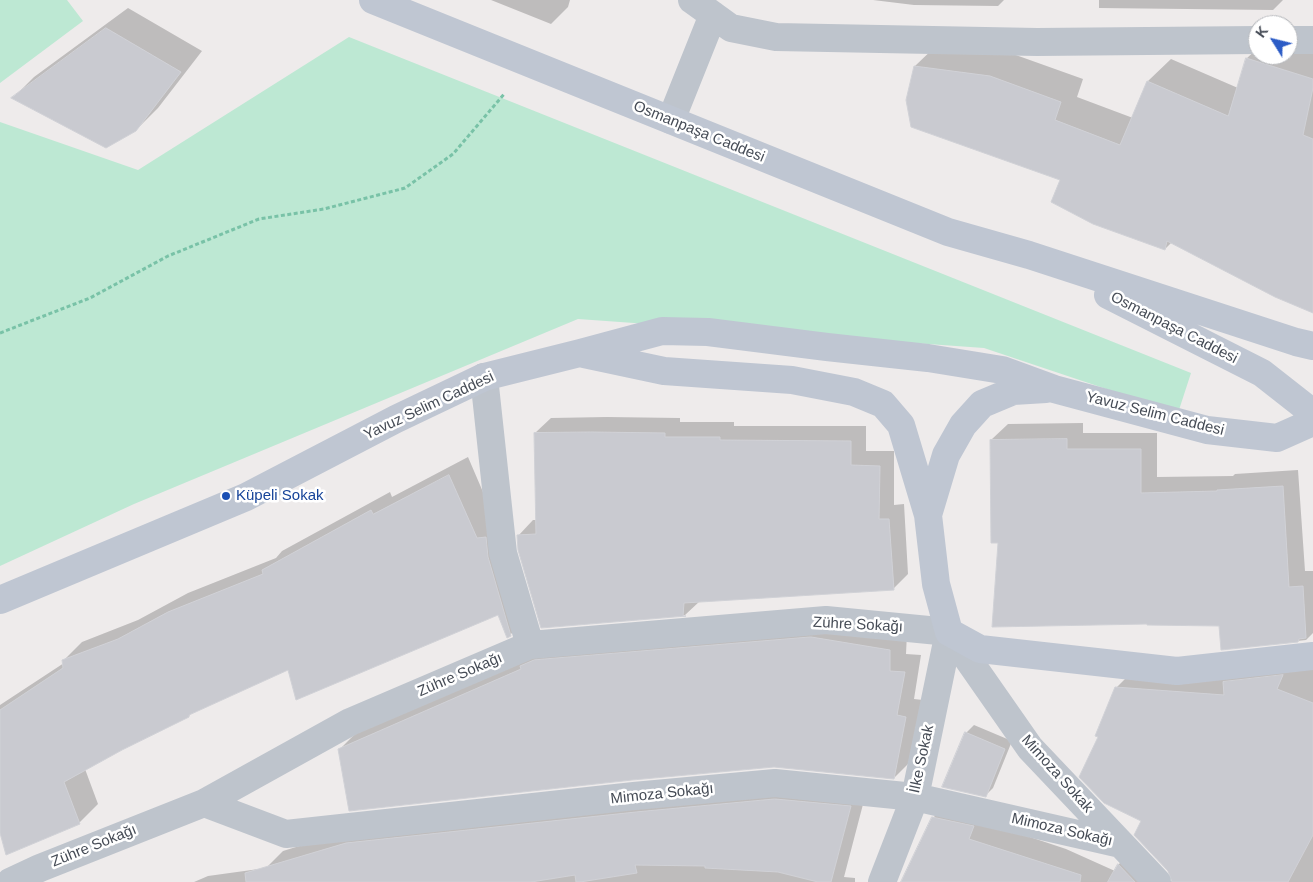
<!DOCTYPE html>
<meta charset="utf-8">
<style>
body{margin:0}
#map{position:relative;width:1313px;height:882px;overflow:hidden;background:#eeebeb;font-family:Arial,sans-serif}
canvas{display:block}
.north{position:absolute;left:1248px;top:15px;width:50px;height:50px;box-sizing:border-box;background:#fff;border:1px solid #b5b7bb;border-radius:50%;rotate:306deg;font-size:14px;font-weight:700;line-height:20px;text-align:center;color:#464c56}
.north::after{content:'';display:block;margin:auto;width:18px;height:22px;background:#2c5cc6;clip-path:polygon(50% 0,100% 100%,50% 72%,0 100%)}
</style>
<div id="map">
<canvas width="1313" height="882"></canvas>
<div class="north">K</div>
</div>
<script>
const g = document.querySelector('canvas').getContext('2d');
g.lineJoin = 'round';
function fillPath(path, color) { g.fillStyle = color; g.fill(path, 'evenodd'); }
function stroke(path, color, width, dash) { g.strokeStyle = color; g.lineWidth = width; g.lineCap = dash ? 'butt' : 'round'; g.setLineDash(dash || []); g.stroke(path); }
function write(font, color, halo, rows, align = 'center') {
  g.font = font + ' Arial,sans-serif'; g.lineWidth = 5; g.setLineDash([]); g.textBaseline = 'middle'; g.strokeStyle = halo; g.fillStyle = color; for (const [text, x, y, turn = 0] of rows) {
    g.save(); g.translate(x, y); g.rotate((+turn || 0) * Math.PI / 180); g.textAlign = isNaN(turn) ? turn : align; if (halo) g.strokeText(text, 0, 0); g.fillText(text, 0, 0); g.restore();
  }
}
fillPath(new Path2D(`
 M0 0H67L83 21 0 83Z
 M349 37 1191 373 1178 413 984 348 578 319 134 504 0 566V122L138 170Z`), '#bde8d3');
fillPath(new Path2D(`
 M491 0H570L568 7 551 24Z
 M873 0H1004L998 6 914 5Z
 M1099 0H1283L1273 10 1099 8Z
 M128 8 202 51 158 108 136 130 13 98 34 77Z
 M1288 41 1313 49V312L1172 242 1165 249 1062 179 915 66 938 44 1013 54 1083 79 1077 97 1133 118 1148 81 1171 59 1238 88 1247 58 1258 48V55H1288Z
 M607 417 680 418V422H734V426H866V451H894V505L904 504 908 574 893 589 700 601 685 615 542 627 518 536 533 520H537L535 433 551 418Z
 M1083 423V433H1157V477L1233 476 1235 474 1298 470 1305 571H1313V633L1306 640 1222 649 1221 625 999 542 991 440 1008 424Z
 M468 457 495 520 529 616 510 635 498 613 289 668 193 711 189 716 122 749 85 769 98 804 79 823 0 828V705L64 663 63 661 82 642 138 620 188 593 276 558 282 551 390 492 392 497Z
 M828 620 907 633 906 654 921 655 914 699 923 700 911 761 894 778 774 766 340 749 357 732 532 656Z
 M1313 657V882H904L933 818 949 801 985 822 1066 849 1115 871 1119 864 1135 848 1169 881H1173L1099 737 1116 688 1133 671Z
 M974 725 1012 741 993 788 985 796 966 733Z
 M867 789 844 877 855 878V882H194L208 876 266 868 283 851 364 826Z`), '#0003');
const building = new Path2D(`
 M106 28 181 72 136 131 106 148 11 98Z
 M1246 58 1313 79V88L1303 135 1313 139V313L1275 297 1167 241 1165 250 1093 224 1051 202 1060 180 911 127 906 100 914 66 990 76 1061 102 1055 120 1120 145 1147 81 1228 116Z
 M591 432 665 433V437H720V440L851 441V465L880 466 879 519H889L894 590 684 603 683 616H686L541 628 518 550 517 535 536 534 534 433Z
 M1067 439V449H1141V493L1217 491V490L1283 486 1289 587 1303 586 1306 638 1299 639 1298 642 1221 650 1219 626 1147 625V624L992 627 998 543H991L990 440Z
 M449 475 477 538 486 537 488 557 511 636 507 638 498 615 296 700 288 670 189 715V717L122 750 64 782 80 824 6 855 0 833V710L63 668 62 660 118 639 168 612 263 574 262 570 371 510 373 514Z
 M811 637 890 650V671L905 672 897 715 906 717 894 779 774 767 632 780 349 811 338 749 521 669 520 666 534 660Z
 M1283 675 1277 689 1313 703V835L1288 882H1172L1168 871 1134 835 1141 821 1104 803 1079 777 1098 737 1095 736 1115 687 1224 695 1223 682Z
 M965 732 1005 749 986 797 942 787Z
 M775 799 851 806 831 882H818L778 872 705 868V866L635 865 637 873 580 882H576L575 875 531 882H246L245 873 346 843 636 812Z
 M932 817 974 826 969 839 1081 875 1080 882H901Z
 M1118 864 1135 882H1108Z`);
fillPath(building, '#c9cad0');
stroke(building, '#d0d1d6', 1);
stroke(new Path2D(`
 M0 333 90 298 168 256 259 219 324 209 405 188 453 154 505 93`), '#79c2a7', 3, [4, 2.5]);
stroke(new Path2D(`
 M692 0 731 28 776 37 1037 42 1258 40
 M1288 40H1313
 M671 120 713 15
 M484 377 503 553 530 645
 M949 632 1030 748 1157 882
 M204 803 286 834 634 796 775 783 915 797 1121 844
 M10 882 40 868 204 803 350 722 530 645 826 620 949 632
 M882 882 915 797 949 632`), '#bec4cc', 28);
stroke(new Path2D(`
 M373 0 948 232 1029 255 1296 342 1313 346
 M1108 295 1262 373 1313 413
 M584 354 664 371 792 380 854 392 883 404 901 425 928 515
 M1046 389 1013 391 982 404 963 425 946 455 928 515 936 584 949 632 980 649 1177 671 1313 656
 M0 600 246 497 396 419 484 377 580 353 662 331 708 332 827 347 928 358 1002 370 1054 389 1207 430 1277 438 1313 422`), '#bfc6d2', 28);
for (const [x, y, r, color] of [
 [226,496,5,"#1a4fb4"]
]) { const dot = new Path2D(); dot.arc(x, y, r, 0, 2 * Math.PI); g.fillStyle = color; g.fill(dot); stroke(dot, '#fff', 2); }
write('15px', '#464c56', '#fff', [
 ["Osmanpaşa Caddesi",699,132,22],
 ["Osmanpaşa Caddesi",1174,328,27],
 ["Yavuz Selim Caddesi",429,406,-25],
 ["Yavuz Selim Caddesi",1155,414,14],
 ["Zühre Sokağı",858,625,3],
 ["Zühre Sokağı",460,675,-23],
 ["İlke Sokak",922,759,-78],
 ["Mimoza Sokak",1057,774,48],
 ["Mimoza Sokağı",662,794,-6],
 ["Mimoza Sokağı",1062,830,13],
 ["Zühre Sokağı",94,846,-22]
]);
write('15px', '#164399', '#fff', [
 ["Küpeli Sokak",236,496]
], 'left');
</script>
